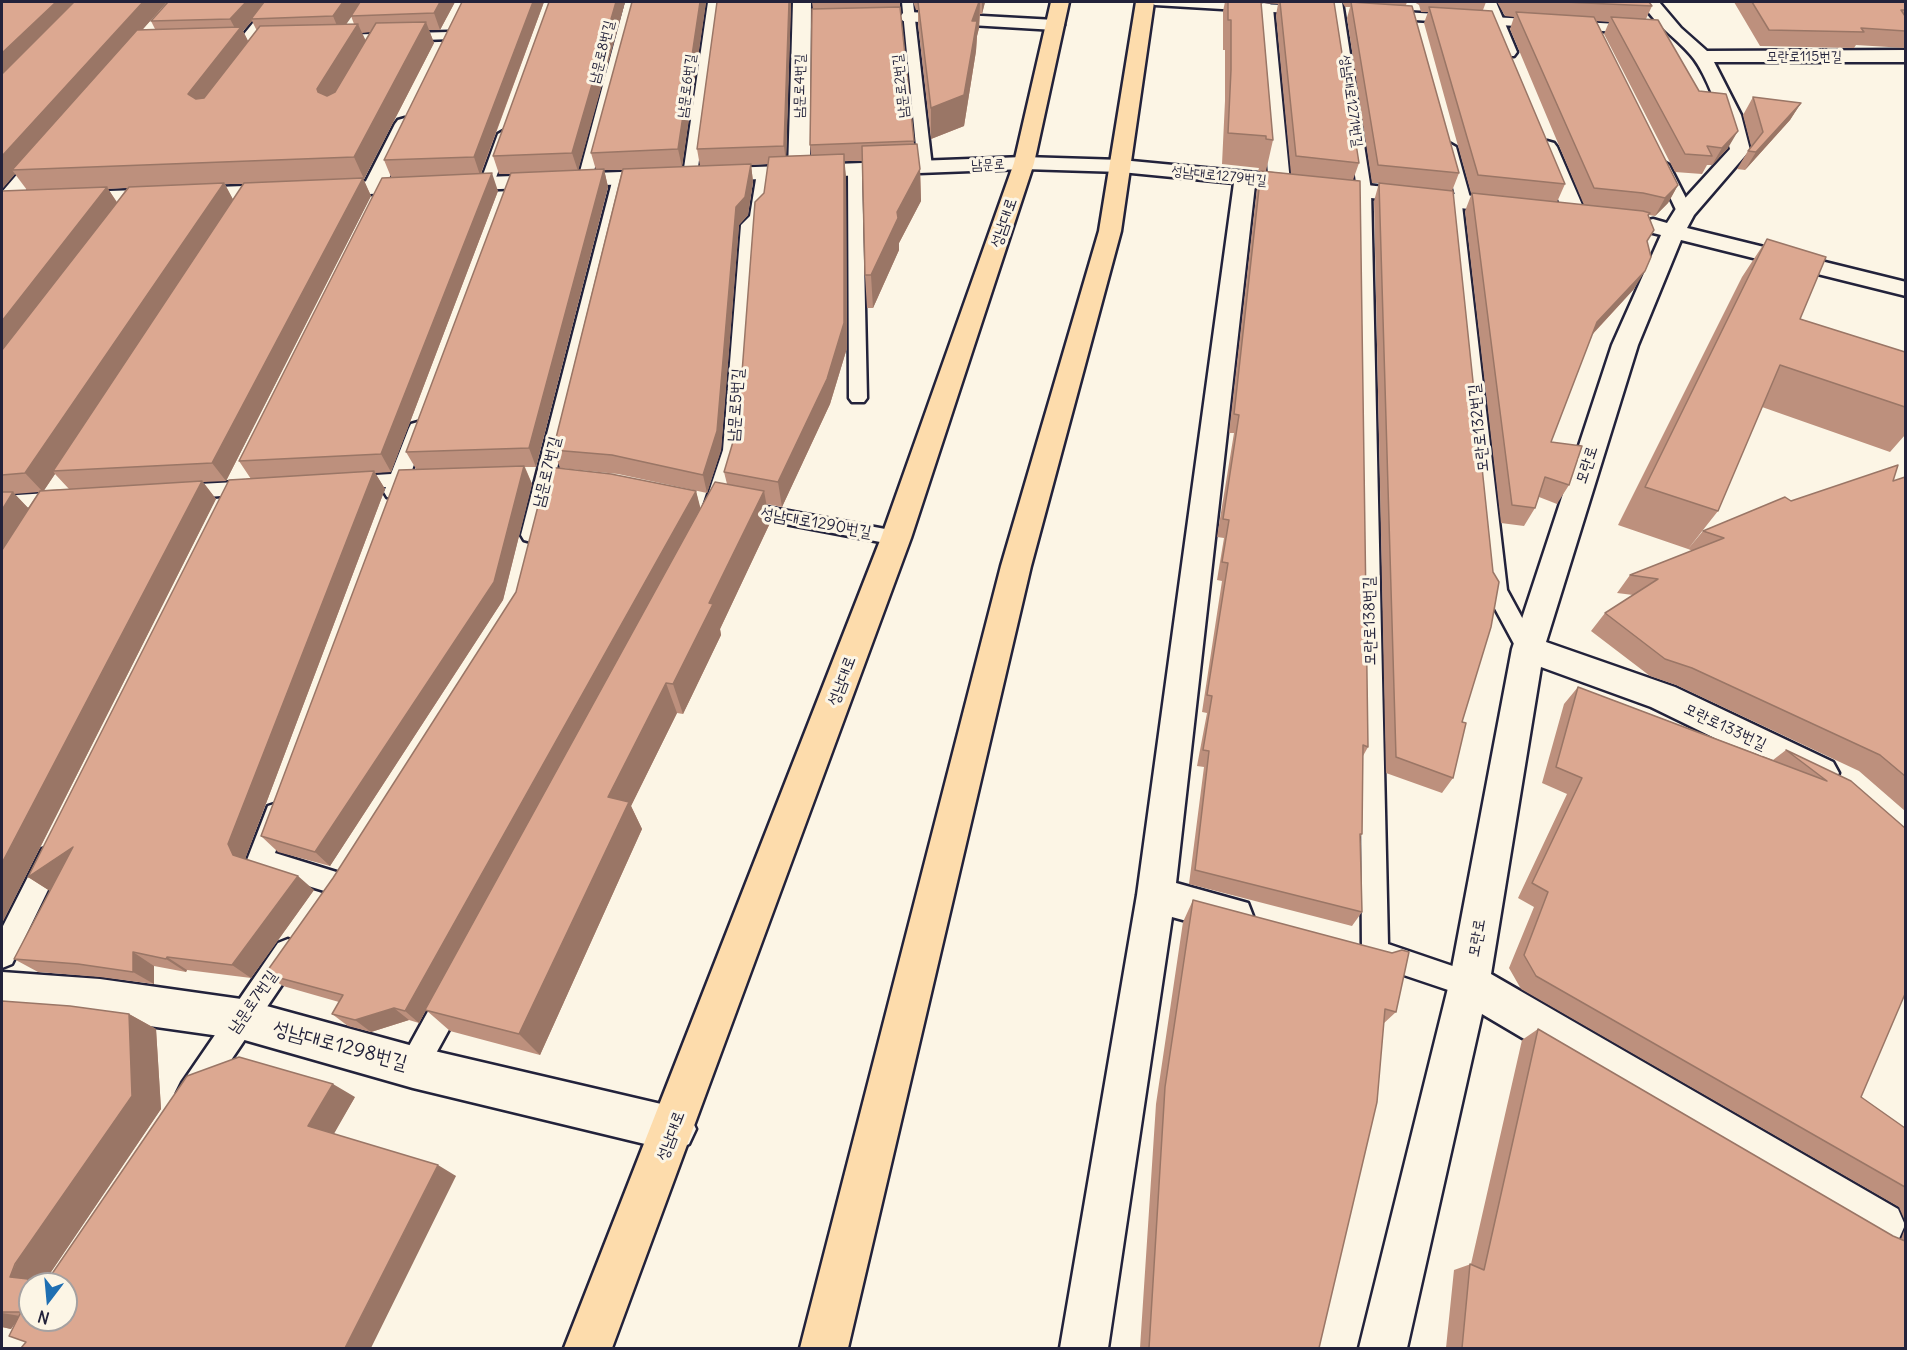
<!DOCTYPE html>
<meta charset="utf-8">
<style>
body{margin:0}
#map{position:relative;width:1907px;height:1350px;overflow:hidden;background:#fcf5e5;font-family:Delius,sans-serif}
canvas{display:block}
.frame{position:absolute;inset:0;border:3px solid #22223b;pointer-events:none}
.north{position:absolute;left:18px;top:1272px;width:60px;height:60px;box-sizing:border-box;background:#fcf5e5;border:2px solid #a5a1a1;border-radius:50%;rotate:196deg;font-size:16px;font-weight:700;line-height:24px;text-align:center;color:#22223b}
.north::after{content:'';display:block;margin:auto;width:21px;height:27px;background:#1f6fb2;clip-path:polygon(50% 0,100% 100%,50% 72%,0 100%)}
</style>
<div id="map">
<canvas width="1907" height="1350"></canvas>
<div class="frame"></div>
<div class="north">N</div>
</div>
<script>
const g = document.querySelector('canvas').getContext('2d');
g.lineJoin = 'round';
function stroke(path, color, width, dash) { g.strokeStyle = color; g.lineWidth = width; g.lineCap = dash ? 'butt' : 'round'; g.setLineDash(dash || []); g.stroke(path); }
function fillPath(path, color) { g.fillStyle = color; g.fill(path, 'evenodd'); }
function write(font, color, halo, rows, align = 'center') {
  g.font = font + ' Delius,"Poor Story",sans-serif'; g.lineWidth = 6; g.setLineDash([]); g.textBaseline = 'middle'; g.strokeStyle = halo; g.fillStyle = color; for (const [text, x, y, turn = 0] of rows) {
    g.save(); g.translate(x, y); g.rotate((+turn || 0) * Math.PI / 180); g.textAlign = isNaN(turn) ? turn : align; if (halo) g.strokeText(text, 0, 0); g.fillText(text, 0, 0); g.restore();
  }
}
const lane = new Path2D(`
 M270 2H282L248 45H240L238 42 240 39Z
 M625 2H637L592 179 585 183 578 179Z
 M708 2H720L697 175 690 179 683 175Z
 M902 2H913L932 167 925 171 918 167Z
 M1149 2H1212L1306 6 1312 10 1306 14 1155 5Z
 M1331 2H1342L1371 190 1388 944 1479 975 1483 984 1479 993 1469 997 1365 962 1362 953 1357 190Z
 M1384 11 1636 25 1642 29 1636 33 1380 18V12Z
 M449 32 453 33V39L335 43 329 39 335 35Z
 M505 130 512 134 494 183 487 187 482 186 480 183 498 134Z
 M1449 143 1456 147 1471 201 1469 204 1462 205 1507 590 1539 649 1536 655 1528 658 1520 655 1485 590 1447 199 1449 196 1455 195 1442 147Z
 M1662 161 1669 165 1693 212 1690 215 1685 217 1677 212 1655 165Z
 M855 165 862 169 867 398 864 402H852L849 398 848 169Z
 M764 169 771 173 765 217 757 226 741 450 723 510 720 515 713 517 706 515 703 510 723 450 741 225 750 216 757 173Z
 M620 174 627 178 541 535 538 540 531 542 524 540 521 535 613 178Z
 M418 422 425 424 427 428 411 473 432 474 435 479 432 484 406 486 401 497 394 499 387 497 384 492 386 487 350 489 343 487 340 482 343 477 391 474 409 428 411 424Z
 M255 481 262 483 265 488 262 493 180 499 173 497 170 492 173 487 180 485Z
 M63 492 70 494 73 499 70 504 2 510V496Z
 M740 502 896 531 903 533 906 538 903 543 896 545 733 514 730 509 733 504Z
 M277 803 286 806 289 814 275 853 346 875 350 883 346 891 337 895 251 868 247 860 268 806Z
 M51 846 60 849 64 857 12 964 2 968V928L42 849Z
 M288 939 298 943 301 952 298 961 202 1103 192 1108 182 1103 177 1093 182 1083 278 943Z
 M453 980 463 984 467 994 463 1004 423 1077 413 1081 403 1077 399 1067 403 1057 443 984Z`);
const street = new Path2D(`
 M793 2H811L810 171 806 175 799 177 792 175 788 171Z
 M1479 2H1496L1517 52 1514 56H1502L1499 52Z
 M1642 2H1659L1681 28 1707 51 1906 50V62H1714L1741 115 1750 150 1694 215 1687 228 1906 282V296L1681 240 1638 345 1546 642 1675 687 1833 762 1839 773 1833 784 1821 788 1809 784 1651 707 1541 667 1491 974 1898 1209 1905 1225 1898 1241 1882 1248 1866 1241 1482 1014 1407 1348H1359L1449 984 1512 649 1612 345 1661 235 1645 231 1642 226 1645 221 1653 219 1667 223 1677 207 1730 149C1723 123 1710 81 1694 59 1679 39 1654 25 1642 2Z
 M1264 3 1270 4 1273 8 1290 182 1287 187C1276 189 1266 186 1255 185L1176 883 1248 903 1253 916 1248 929 1234 934 1172 917 1108 1348H1060L1137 895 1234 183 1121 172 1114 170 1111 166 1114 162 1121 160 1268 174 1255 8 1258 4Z
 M909 12 1055 20 1061 21 1064 25 1061 29 1055 30 903 21 900 17 903 13Z
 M405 118 412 120 415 124 385 187 382 192 374 193 366 192 363 187 395 124 398 120Z
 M51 141 58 143 61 147 58 151 13 206 2 207V192L44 143Z
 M1547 141 1554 143 1557 147 1586 214 1583 219 1575 221 1567 219 1564 214 1537 147 1540 143Z
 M1317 180 1513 200 1521 202 1524 207 1521 212 1513 214 1309 191 1306 186 1309 181Z
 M2 972 100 979 241 999 413 1046 674 1107 689 1114 696 1129 689 1144 674 1151 413 1088 241 1039 100 1019 2 1012Z`);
const secondary = new Path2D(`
 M1024 157 1121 160 1128 162 1131 166 1128 170 1121 172 1024 169 2 208V195Z`);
const primary = new Path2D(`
 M1051 2H1069L1034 163 911 538 612 1348H564L881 538 1014 163Z
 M1136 2H1154L1121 231 1031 566 848 1348H800L1001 566 1099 231Z`);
stroke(lane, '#22223b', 5);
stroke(street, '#22223b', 5);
stroke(secondary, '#22223b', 5);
stroke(primary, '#22223b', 5);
fillPath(lane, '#fcf5e5');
fillPath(street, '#fcf5e5');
fillPath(secondary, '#fcf5e5');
fillPath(primary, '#fddcac');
fillPath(new Path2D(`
 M2 2H167L142 30 155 29 151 21 455 2 440 30H429L434 43 364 179H363L371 196 226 481 203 482 216 499 2 923V191L27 190 15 174 2 189ZM351 16 354 24H346ZM252 21 257 31 248 41 243 31ZM371 32 366 41 362 33ZM225 184H244L233 200ZM127 188 117 202 108 189ZM55 474 69 489 44 490ZM39 492 28 508 14 494Z
 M462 2H544L481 174 498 191 391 472 375 473 385 489 245 859 314 890 251 978 187 970 186 972 154 966V984L100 977 38 972 14 959 50 891 28 877 251 479 239 461 391 177 384 160Z
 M549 2H625L578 170H596L591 153 706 2 682 166H700L697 149 717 2H791L786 156 811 155 810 145 813 9 812 2H900V7L914 144 920 169 921 201 899 243V250L873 308H867L865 275 863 161H844L846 178 847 348 830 404 782 507 767 504 770 523 720 629 721 635 683 714 677 713 631 806 642 829 540 1055 450 1031 426 1010 419 1023 409 1020 371 1032 348 1026 332 1014 339 1002 283 986 265 974 696 491 700 509 727 484 724 472 738 425 764 193 768 164 751 165 753 182 748 215 739 225 721 450 707 493 618 474 560 468 553 450 622 170H604L608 187 536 467H525L532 484 503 600 330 866 278 852 261 836 416 469 406 452 511 174H499L493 156Z
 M913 2H985L982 14H980L979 28 977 36 976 51 964 126 931 139 918 24V10H916Z
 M1225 2H1334L1359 163 1353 180 1368 747 1363 756 1362 834 1360 837 1362 912 1352 926 1189 884 1204 767 1197 766 1207 713 1202 712 1222 581 1217 580 1224 538 1217 537 1234 433H1229L1257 188 1261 171H1258L1259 168 1222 164 1225 101V50H1223V11ZM1261 3 1278 4 1276 15 1291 174 1266 171 1273 140Z
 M1342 2H1409H1407L1406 5 1459 173 1452 191 1462 722 1453 778 1442 793 1386 773 1374 201 1379 183H1372L1347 18 1350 7H1345Z
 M1414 2H1486L1483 10 1565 184 1557 202 1584 205 1510 29 1514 17 1505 16 1497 2H1649L1652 6 1646 19 1728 148 1712 165H1707L1702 174 1675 172 1604 34 1609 22 1596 21 1678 185 1668 203 1655 216 1649 215V216L1647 242 1634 289 1592 335 1551 442 1569 485 1557 504 1539 497 1535 508 1524 526 1501 523 1465 211 1472 193H1471L1424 23 1428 12H1421L1419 5Z
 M1734 2H1905V48L1856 45 1854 48 1760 46Z
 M1753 97 1801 103 1790 120 1745 170 1737 169 1751 146 1743 115Z
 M1767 239 1800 319 1905 352V435L1890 452 1762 407 1718 511 1688 549 1618 525 1742 277Z
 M1905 477V811L1859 771 1676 685 1650 676 1591 631 1605 613 1633 595 1617 593 1630 575 1693 551 1688 549 1703 531 1791 501 1893 481Z
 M1578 687 1773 760 1786 750 1905 828 1861 1097 1905 1128V1221L1899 1207 1521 989 1509 968 1534 907 1518 898 1567 794 1542 783 1564 704Z
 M1193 900 1396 1012 1383 1024 1319 1348H1140L1156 1104 1183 922Z
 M2 1001 129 1014 156 1029 161 1109 51 1272 47 1282 355 1097 333 1134 456 1176 26 1342 17 1321 11 1329 2 1327Z
 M1538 1029 1893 1236 1901 1239 1905 1228V1348H1446L1454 1270 1471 1264 1522 1040Z`), '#bd907d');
fillPath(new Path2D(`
 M56 2H83L2 82V53Z
 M143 2H167L19 169 12 170 15 174 2 189V156Z
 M246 2H268L251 19 252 21 243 31 251 47 200 115 188 94 237 32 230 19Z
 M343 2H362L340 33 333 16Z
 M440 2H455L440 30 434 13Z
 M533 2H544L480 175 474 157Z
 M616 2H625L578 171 572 153Z
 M700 2H707H706L682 167 678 149Z
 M789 2H791L786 164 784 146Z
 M979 2H980L979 28 977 36 976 51 964 126 931 139V108L972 21Z
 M982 2H985L982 14Z
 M426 22 434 43 364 179 354 157Z
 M358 24 367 44 327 111 317 89Z
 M1801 103 1790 120 1745 170 1756 152Z
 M1738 131 1728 148 1712 165 1722 148Z
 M844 154 846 178 847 348 830 404 782 507 778 482Z
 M751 164 753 182 748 215 739 225 721 450 707 493 703 475 736 207Z
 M604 169 608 187 536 467 529 448Z
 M920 169 921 201 899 243V250L873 308 871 275 897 212Z
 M492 173 498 191 391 472 381 454Z
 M363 178 371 196 226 481 212 463Z
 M224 183 234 201 53 471 55 474 43 492 25 473Z
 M1678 185 1668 203 1655 216 1665 198Z
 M107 187 119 206 2 360V321Z
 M1645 271 1634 289 1586 341 1597 322Z
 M524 466 532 484 503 600 330 866 315 852Z
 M374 471 385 489 245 859 233 855 228 844Z
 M202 481 216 499 2 923V863Z
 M696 491 701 510 419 1023 405 1011Z
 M764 491 770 523 720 629 721 635 683 714 673 684 709 603Z
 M13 492 31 511 2 558V510Z
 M666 683 677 713 631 806 642 829 540 1055 519 1034 608 797Z
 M73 847 50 891 28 877Z
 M298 876 314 890 251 978 232 965Z
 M133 952 154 966V984L133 972Z
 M167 957 187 970 186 972 166 959Z
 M394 1008 409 1020 371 1032 355 1020Z
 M129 1014 156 1029 161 1109 51 1272 47 1283 53 1284H30V1295L10 1277Z
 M333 1084 355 1097 331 1139 308 1126Z
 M438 1165 456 1176 371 1348H345Z
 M2 1313 20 1316 11 1329 2 1327Z`), '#9a7666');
const building = new Path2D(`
 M2 2H56L2 53Z
 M74 2H143L2 156V74Z
 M168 2H246L230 19 151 21Z
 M264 2H343L333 16 251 19Z
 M360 2H440L434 13 351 16Z
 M462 2H533L474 157 384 160Z
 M549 2H616L572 153 493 156Z
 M632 2H700L678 149 591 153Z
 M717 2H789L784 146 697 149Z
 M918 2H979L972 21H977L964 95 931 108Z
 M1228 2H1261L1273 140 1266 139V136L1228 133 1231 70V20H1228Z
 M1280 2H1334L1359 163 1296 156Z
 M1351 2 1412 6 1459 173 1378 165Z
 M1564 2H1649L1652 6Z
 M1752 2H1905V10H1901L1905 16V31L1861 28 1864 32 1769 30Z
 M900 7 914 141 810 145 812 9Z
 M1429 7 1492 11 1565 184 1478 175Z
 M1516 12 1594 17 1678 185 1665 198 1643 193 1594 188Z
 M1611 17 1658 20 1699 91 1726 94 1738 131 1722 148 1707 146 1712 156 1685 154Z
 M426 22 354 157 12 170 137 30 241 27 188 94 196 99 204 98 260 26 358 24 317 89 318 92 327 96 335 92 376 23Z
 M1753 97 1801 103 1756 152 1748 151 1763 132Z
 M917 144 920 169 897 212 898 218 871 275H865L862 146Z
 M844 154V323L827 379 778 482 724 472 738 425 755 202 764 193 769 157Z
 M751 164 745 197 736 207 717 431 703 475 612 455 553 450 623 169Z
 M604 169 529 448 406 452 511 173Z
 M1261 171 1360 181 1368 747 1363 745 1362 834H1360L1362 912 1195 870 1209 751 1203 750 1212 696 1207 695 1228 563 1222 562 1229 520 1223 519 1239 415 1234 414Z
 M492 173 381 454 239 461 382 178Z
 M363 178 212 463 53 471 244 183Z
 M224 183 25 473 2 475V350L129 187Z
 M1379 183 1453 191 1493 572 1499 582 1491 627 1462 722 1466 723 1453 778 1396 757Z
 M107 187 2 321V191Z
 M1472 193 1643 211 1650 213 1648 215 1654 230 1647 241 1651 257 1645 271 1597 322 1551 442 1582 446 1569 485 1545 477 1535 508 1512 505Z
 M1767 239 1826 257 1800 319 1905 352V407L1780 365 1718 511 1645 487Z
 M1898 465 1893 481 1905 477V776L1880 755 1692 668 1665 659 1605 613 1658 579 1630 575 1724 538 1703 531 1785 497 1791 501Z
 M524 466 494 582 315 852 261 836 399 470Z
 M548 467 611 474 696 491 405 1011 394 1008 355 1020 332 1014 343 995 265 974 333 878 516 592Z
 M374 471 228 844 233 855 298 876 232 965 167 957 166 959 133 952V972L78 964 14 959 73 847 28 877 229 480Z
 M202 481 2 863V550L40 491Z
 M715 482 764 491 709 603 713 604 673 684 666 683 608 797 629 802 519 1034 425 1010Z
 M2 492H13L2 510Z
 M1578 687 1827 781 1786 750 1851 781 1905 828V994L1861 1097 1905 1128V1187L1536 976 1524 955 1548 892 1532 883 1582 778 1556 767Z
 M1193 900 1392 953 1402 950 1409 952 1396 1012 1385 1009 1377 1102 1319 1348H1149L1165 1087Z
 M2 1001 70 1006 129 1014 132 1096 15 1264 10 1277 28 1279 30 1294V1320H66V1284H45L187 1076 239 1057 333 1084 308 1126 438 1165 345 1348H21L26 1342 9 1336 21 1312H2Z
 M1538 1029 1893 1236 1905 1241V1348H1462L1470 1264 1484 1270Z`);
fillPath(building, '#dca891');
stroke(building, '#9a7666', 1.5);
write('14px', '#22223b', '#fcf5e5', [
 ["남문로8번길",602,52,-76],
 ["모란로115번길",1804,57],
 ["남문로6번길",687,86,-82],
 ["남문로4번길",800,86,-89],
 ["남문로2번길",901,86,-96],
 ["성남대로1271번길",1351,101,82],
 ["남문로",988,165,-2],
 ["성남대로1279번길",1219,176,6]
]);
write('16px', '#22223b', '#fcf5e5', [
 ["성남대로",1004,223,-71],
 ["남문로5번길",736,405,-86],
 ["모란로132번길",1479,428,-96],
 ["모란로",1587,465,-72],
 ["남문로7번길",547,472,-76],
 ["성남대로1290번길",816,523,10],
 ["모란로138번길",1370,621,-91],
 ["성남대로",842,681,-69],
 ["모란로133번길",1725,727,25],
 ["모란로",1477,938,-80],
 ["남문로7번길",253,1002,-55],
 ["성남대로",671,1136,-69]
]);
write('20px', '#22223b', '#fcf5e5', [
 ["성남대로1298번길",340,1046,15]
]);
</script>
